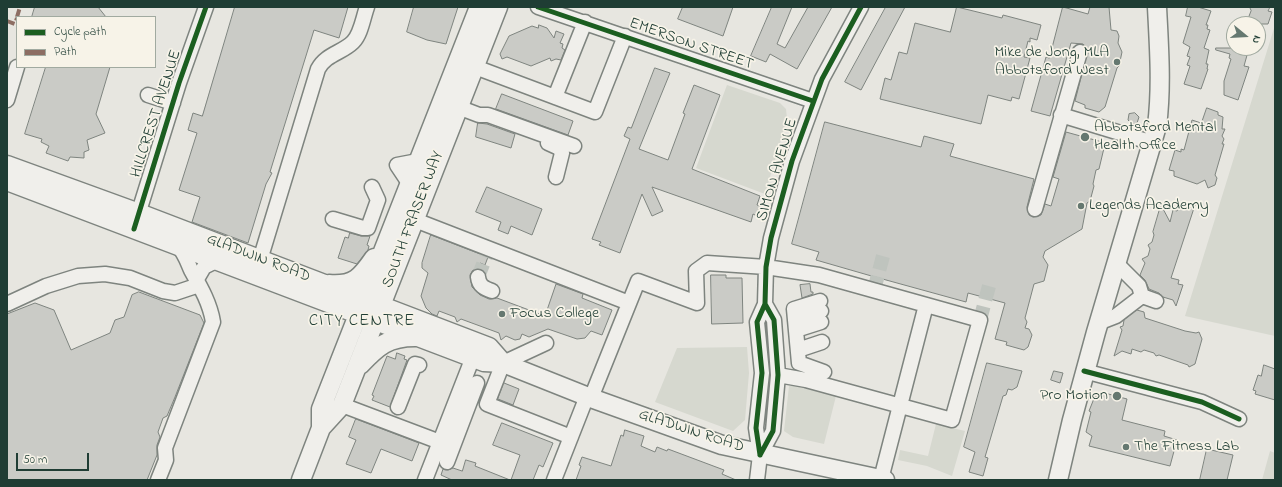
<!DOCTYPE html>
<style>
body{margin:0}
#map{position:relative;width:1282px;height:487px;overflow:hidden;background:#e7e6e0;font-family:"Indie Flower",sans-serif}
canvas{display:block}
.frame{position:absolute;inset:0;border:8px solid #1f3d34;pointer-events:none}
.legend{position:absolute;left:16px;top:16px;width:140px;height:52px;box-sizing:border-box;background:#f7f3e8;border:1px solid #a1aaa0;margin:0;padding:5px 7px;list-style:none;font-size:12px;color:#1f3d34}
.legend li{display:flex;align-items:center;gap:8px;height:20px}
.legend b{width:20px;border:1px solid #a1aaa0}
.north{position:absolute;left:1226px;top:16px;width:40px;height:40px;box-sizing:border-box;background:#f7f3e8;border:1px solid #a1aaa0;border-radius:50%;rotate:108deg;font-size:11px;font-weight:700;line-height:16px;text-align:center;color:#1f3d34}
.north::after{content:'';display:block;margin:auto;width:14px;height:18px;background:#657870;clip-path:polygon(50% 0,100% 100%,50% 72%,0 100%)}
.scale{position:absolute;left:16px;top:453px;width:73px;height:18px;box-sizing:border-box;border:2px solid #1f3d34;border-top:0;padding-left:5px;font-size:12px;line-height:14px;white-space:nowrap;color:#1f3d34;-webkit-text-stroke:3px #f7f3e8;paint-order:stroke}
</style>
<div id="map">
<canvas width="1282" height="487"></canvas>
<div class="frame"></div>
<ul class="legend">
<li><b style="height:5px;background:#1b5e20"></b>Cycle path</li>
<li><b style="height:5px;background:#8d6e63"></b>Path</li>
</ul>
<div class="north">N</div>
<div class="scale">50 m</div>
</div>
<script>
const g = document.querySelector('canvas').getContext('2d');
g.lineJoin = 'round';
function fillPath(path, color) { g.fillStyle = color; g.fill(path, 'evenodd'); }
function stroke(path, color, width, dash) { g.strokeStyle = color; g.lineWidth = width; g.lineCap = dash ? 'butt' : 'round'; g.setLineDash(dash || []); g.stroke(path); }
function write(font, color, halo, rows, align = 'center') {
  g.font = font + ' "Indie Flower",sans-serif'; g.lineWidth = 3.5; g.setLineDash([]); g.textBaseline = 'middle'; g.strokeStyle = halo; g.fillStyle = color; for (const [text, x, y, turn = 0] of rows) {
    g.save(); g.translate(x, y); g.rotate((+turn || 0) * Math.PI / 180); g.textAlign = isNaN(turn) ? turn : align; if (halo) g.strokeText(text, 0, 0); g.fillText(text, 0, 0); g.restore();
  }
}
fillPath(new Path2D(`
 M1275 25V336L1185 316Z
 M727 85 780 103 786 109 787 119 765 194 696 168Z
 M747 347 749 373 745 420 733 431 655 402 677 348Z
 M789 386H795L836 396 824 444 793 437 784 431Z
 M936 424 965 431 952 476 927 466 898 460 900 450 928 456Z
 M1270 451 1275 453V480H1262Z`), '#d6d8cf');
const building = new Path2D(`
 M35 7H98L106 17H32Z
 M235 7H348L339 38 314 30 270 172 272 173 266 184 248 243 192 222 200 197 179 190 197 133 188 130 193 113 202 116Z
 M414 7H458L446 44 427 40 407 32Z
 M683 7H733L723 36 678 19Z
 M772 7H792L777 44 785 48 808 7H832L797 69 770 54 766 62 751 56Z
 M886 7H905L861 90 845 82Z
 M957 7 1002 18 1003 15 1041 25 1037 40 1030 38V42L1028 41 1024 57 1030 58 1019 99 1012 97 1011 101 988 95 981 124 880 99 885 78 891 80 899 52 907 54 915 23 950 32Z
 M1063 7 1088 14 1090 7H1109L1111 30 1117 31 1119 36 1118 43 1122 52 1119 66 1117 68 1105 107 1099 112 1085 108V105L1075 101 1088 50 1083 44 1071 43 1050 116 1031 111 1046 57 1049 58Z
 M1188 7H1198L1211 11 1206 25H1208L1207 29 1210 30 1204 48 1209 50 1206 64H1208L1207 69H1208L1201 89 1184 84 1190 66 1187 65 1190 57 1187 56 1190 47 1183 43 1191 17 1186 16Z
 M1250 7H1270L1268 11 1272 12 1268 24H1246L1251 11Z
 M539 25 547 28 554 38 556 31 564 34 560 43 563 44 562 48 565 50 561 60 556 59 551 61 550 58 531 66 507 57 502 59 500 54 509 36 532 26 538 28Z
 M1216 48H1249L1244 66 1249 67 1238 100 1224 95V81L1231 59 1229 58 1230 54 1216 50Z
 M46 67H110L96 114 105 133 87 140 89 150 84 152V158L70 157 68 161 46 153 49 146 41 142 42 139 25 134Z
 M655 68 670 73 639 149 668 160 685 114 683 113 694 85 720 95 692 169 760 196 757 205 760 206 757 216 753 214 751 222 652 187 663 211 652 216 642 194 620 253 599 245 601 242 592 239 630 139 624 136 628 127 631 128Z
 M502 94 573 121 568 135 496 109Z
 M1207 108 1218 112V115L1223 117 1222 129H1225L1222 136 1224 139 1222 144H1224L1215 175 1217 178 1215 185 1208 188 1205 180 1197 184 1174 176V171L1169 170 1175 150 1181 152V149L1184 150 1192 120 1201 123Z
 M1135 113 1139 117 1137 123 1132 124 1128 120 1129 114Z
 M825 122 921 147 924 136 954 144 950 156 1034 179 1027 207 1029 215 1033 217 1041 215 1045 204 1051 206 1059 179 1053 177 1066 132 1102 142 1104 148 1099 169 1096 170 1093 184 1094 186 1090 201 1087 203 1082 229 1045 251 1043 257 1048 265 1044 281 1034 284 1025 318 1027 322 1025 328 1029 329 1032 335 1028 347 1024 350 1006 345 1007 342 995 339 1005 303 968 293 966 302 868 275 816 260 819 252 792 244Z
 M478 123 487 124 515 134 511 148 476 137Z
 M487 187 542 209 532 235 511 226 508 234 498 230 501 222 476 212Z
 M1161 205 1170 222 1173 210 1177 211 1179 206 1188 209 1195 205 1171 278 1179 280 1178 284 1183 285 1176 306 1173 300 1163 297 1159 293 1149 289 1145 280 1140 275 1145 263 1142 259 1148 256 1150 249 1148 245 1152 242 1154 235 1153 232Z
 M350 233 361 236H370L367 245 369 246 368 250 357 264 338 258 345 237 348 238Z
 M431 235 488 257 485 265 480 263 478 269 473 270 470 275 472 287 480 295 489 299 497 298 545 316 556 284 583 294 582 298 612 310 602 335 591 331 585 338 577 339 548 329 529 337 522 334 520 339 515 340 506 336 501 340 499 333 461 319 457 322 455 317 439 311 437 316 432 314 426 308 421 296 428 273 422 268V263Z
 M711 275H726V278H742L743 323 712 324Z
 M810 284 811 292H813V294L802 298 800 285Z
 M139 292 200 315 204 323 175 397 167 416 163 418 158 432 160 437 157 445V455L147 480H7V314L35 303 54 310 71 350 110 333 115 320 124 317 132 295Z
 M1137 310 1144 312 1145 318 1185 331 1196 333 1199 332 1202 339 1195 364 1189 367 1188 365 1159 355 1156 356 1154 353 1144 350 1141 352 1132 349 1131 354 1122 351 1114 356 1122 330 1120 327 1123 326 1124 320Z
 M397 353 405 356 404 359 407 360 390 407 372 400 374 396 372 395 387 356 395 359Z
 M987 363 1022 371 1017 387 1012 390 1008 389 1006 395 1003 396 985 457 988 458 983 476 969 472 975 452 964 447Z
 M1264 365 1275 369V400L1255 394 1256 391 1253 390 1258 375 1261 376Z
 M1054 371 1063 373 1060 383 1051 380Z
 M504 383 519 389 513 405 498 399Z
 M1101 392 1127 399 1122 420 1165 431 1164 436 1177 440 1170 466 1089 446 1092 436 1086 432 1091 412 1089 411 1095 396 1100 398Z
 M356 419 419 443 412 461 381 449 371 473 346 464 356 440 349 437Z
 M502 423 553 443 543 467 539 465 533 480H511L520 455 493 445Z
 M625 430 644 436 641 446 655 452 657 447 667 451 668 449 724 470 722 474 736 480H576L581 466 579 465 582 457 611 466 621 435 623 436Z
 M1207 449 1233 455 1227 480H1200Z
 M466 460 476 463 475 466 510 480H452L441 475 443 469 448 470 453 468 462 471Z`);
fillPath(building, '#cacbc6');
stroke(building, '#7e847f', 1);
stroke(new Path2D(`
 M478 277 489 249
 M874 290 883 256
 M980 320 989 286`), '#bfc4be', 14, [14, 7]);
const minor = new Path2D(`
 M538 7 813 101
 M475 67 595 112 625 36
 M148 95 173 103
 M555 97 585 22
 M7 100 17 67
 M450 104 479 115H488L574 146
 M1061 115 1153 143
 M548 143 559 148 562 153 556 177
 M409 183 397 165 418 161
 M1035 209 1080 52
 M333 219 363 228H368L378 200 372 187
 M415 220 629 303
 M136 221 179 83 206 7
 M260 260 318 69C326 54 342 53 353 42 361 34 363 18 367 7
 M478 277C479 286 484 288 492 291
 M197 279 204 267 216 261
 M1142 296 1156 301
 M820 301 794 309 799 363 824 372
 M7 304 46 286 78 276 105 274 130 278 163 291 175 293 199 285
 M795 320 821 311
 M1098 323 1116 316 1142 296 1139 286 1116 263
 M796 330 821 322
 M546 343 503 363 487 404 571 437
 M798 350 822 342
 M1084 371 1202 402 1239 419
 M591 398 638 281 697 303 696 271 707 263 766 267 819 275 980 320 952 420 806 380 778 375
 M342 405 440 442
 M398 407 415 364 419 365
 M760 455 773 431 778 375 774 320 765 304
 M447 462 477 383
 M881 479 926 305
 M158 480 166 460 165 448 213 322C210 303 200 286 191 270 187 261 185 254 178 246
 M425 480 473 357
 M554 480 587 396
 M757 480 760 455 756 428 762 373 757 322 765 304 766 267 771 238 792 161 822 79 861 7`);
const major = new Path2D(`
 M7 165 139 213 489 347 503 363
 M7 181 484 362 503 363 591 398 722 445 885 480
 M329 284C354 286 361 277 374 258
 M360 365C378 346 388 337 415 337
 M321 428V409L479 7
 M301 480 321 428 342 405 498 7
 M1058 480 1072 420 1096 332 1157 126C1162 86 1159 47 1157 7`);
stroke(minor, '#7e847f', 17);
stroke(major, '#7e847f', 21);
stroke(minor, '#f0efeb', 14);
stroke(major, '#f0efeb', 18);
stroke(new Path2D(`
 M17 17 20 7
 M7 21 15 24 17 18`), '#8d6e63', 4, [8, 4]);
stroke(new Path2D(`
 M538 7 813 101
 M134 229 179 83 206 7
 M1084 371 1202 402 1239 419
 M760 455 756 428 762 373 757 322 765 304 766 267 771 238 792 161 822 79 861 7
 M760 455 773 431 778 375 774 320 765 304`), '#1b5e20', 5);
for (const [x, y, r, color] of [
 [1117,62,4,"#657870"],
 [1085,137,5,"#657870"],
 [1081,206,4,"#657870"],
 [502,314,4,"#657870"],
 [1117,396,5,"#657870"],
 [1126,447,4,"#657870"]
]) { const dot = new Path2D(); dot.arc(x, y, r, 0, 2 * Math.PI); g.fillStyle = color; g.fill(dot); stroke(dot, '#f7f3e8', 1.5); }
write('16px', '#1f3d34', '#f7f3e8', [
 ["EMERSON STREET",691,45,19],
 ["HILLCREST AVENUE",157,114,-72],
 ["SIMON AVENUE",778,170,-73],
 ["SOUTH FRASER WAY",414,220,-69],
 ["GLADWIN ROAD",258,259,21],
 ["GLADWIN ROAD",691,432,18]
]);
write('16px', '#1f3d34', '#f7f3e8', [
 ["Mike de Jong, MLA",1109,53,"right"],
 ["Abbotsford West",1109,71,"right"],
 ["Abbotsford Mental",1094,128],
 ["Health Office",1094,146],
 ["Legends Academy",1089,206],
 ["Focus College",510,314],
 ["Pro Motion",1108,396,"right"],
 ["The Fitness Lab",1134,447]
], 'left');
g.letterSpacing = '1px';
write('17px', '#1f3d34', '#f7f3e8', [
 ["CITY CENTRE",362,322]
]);
g.letterSpacing = '0px';
</script>
